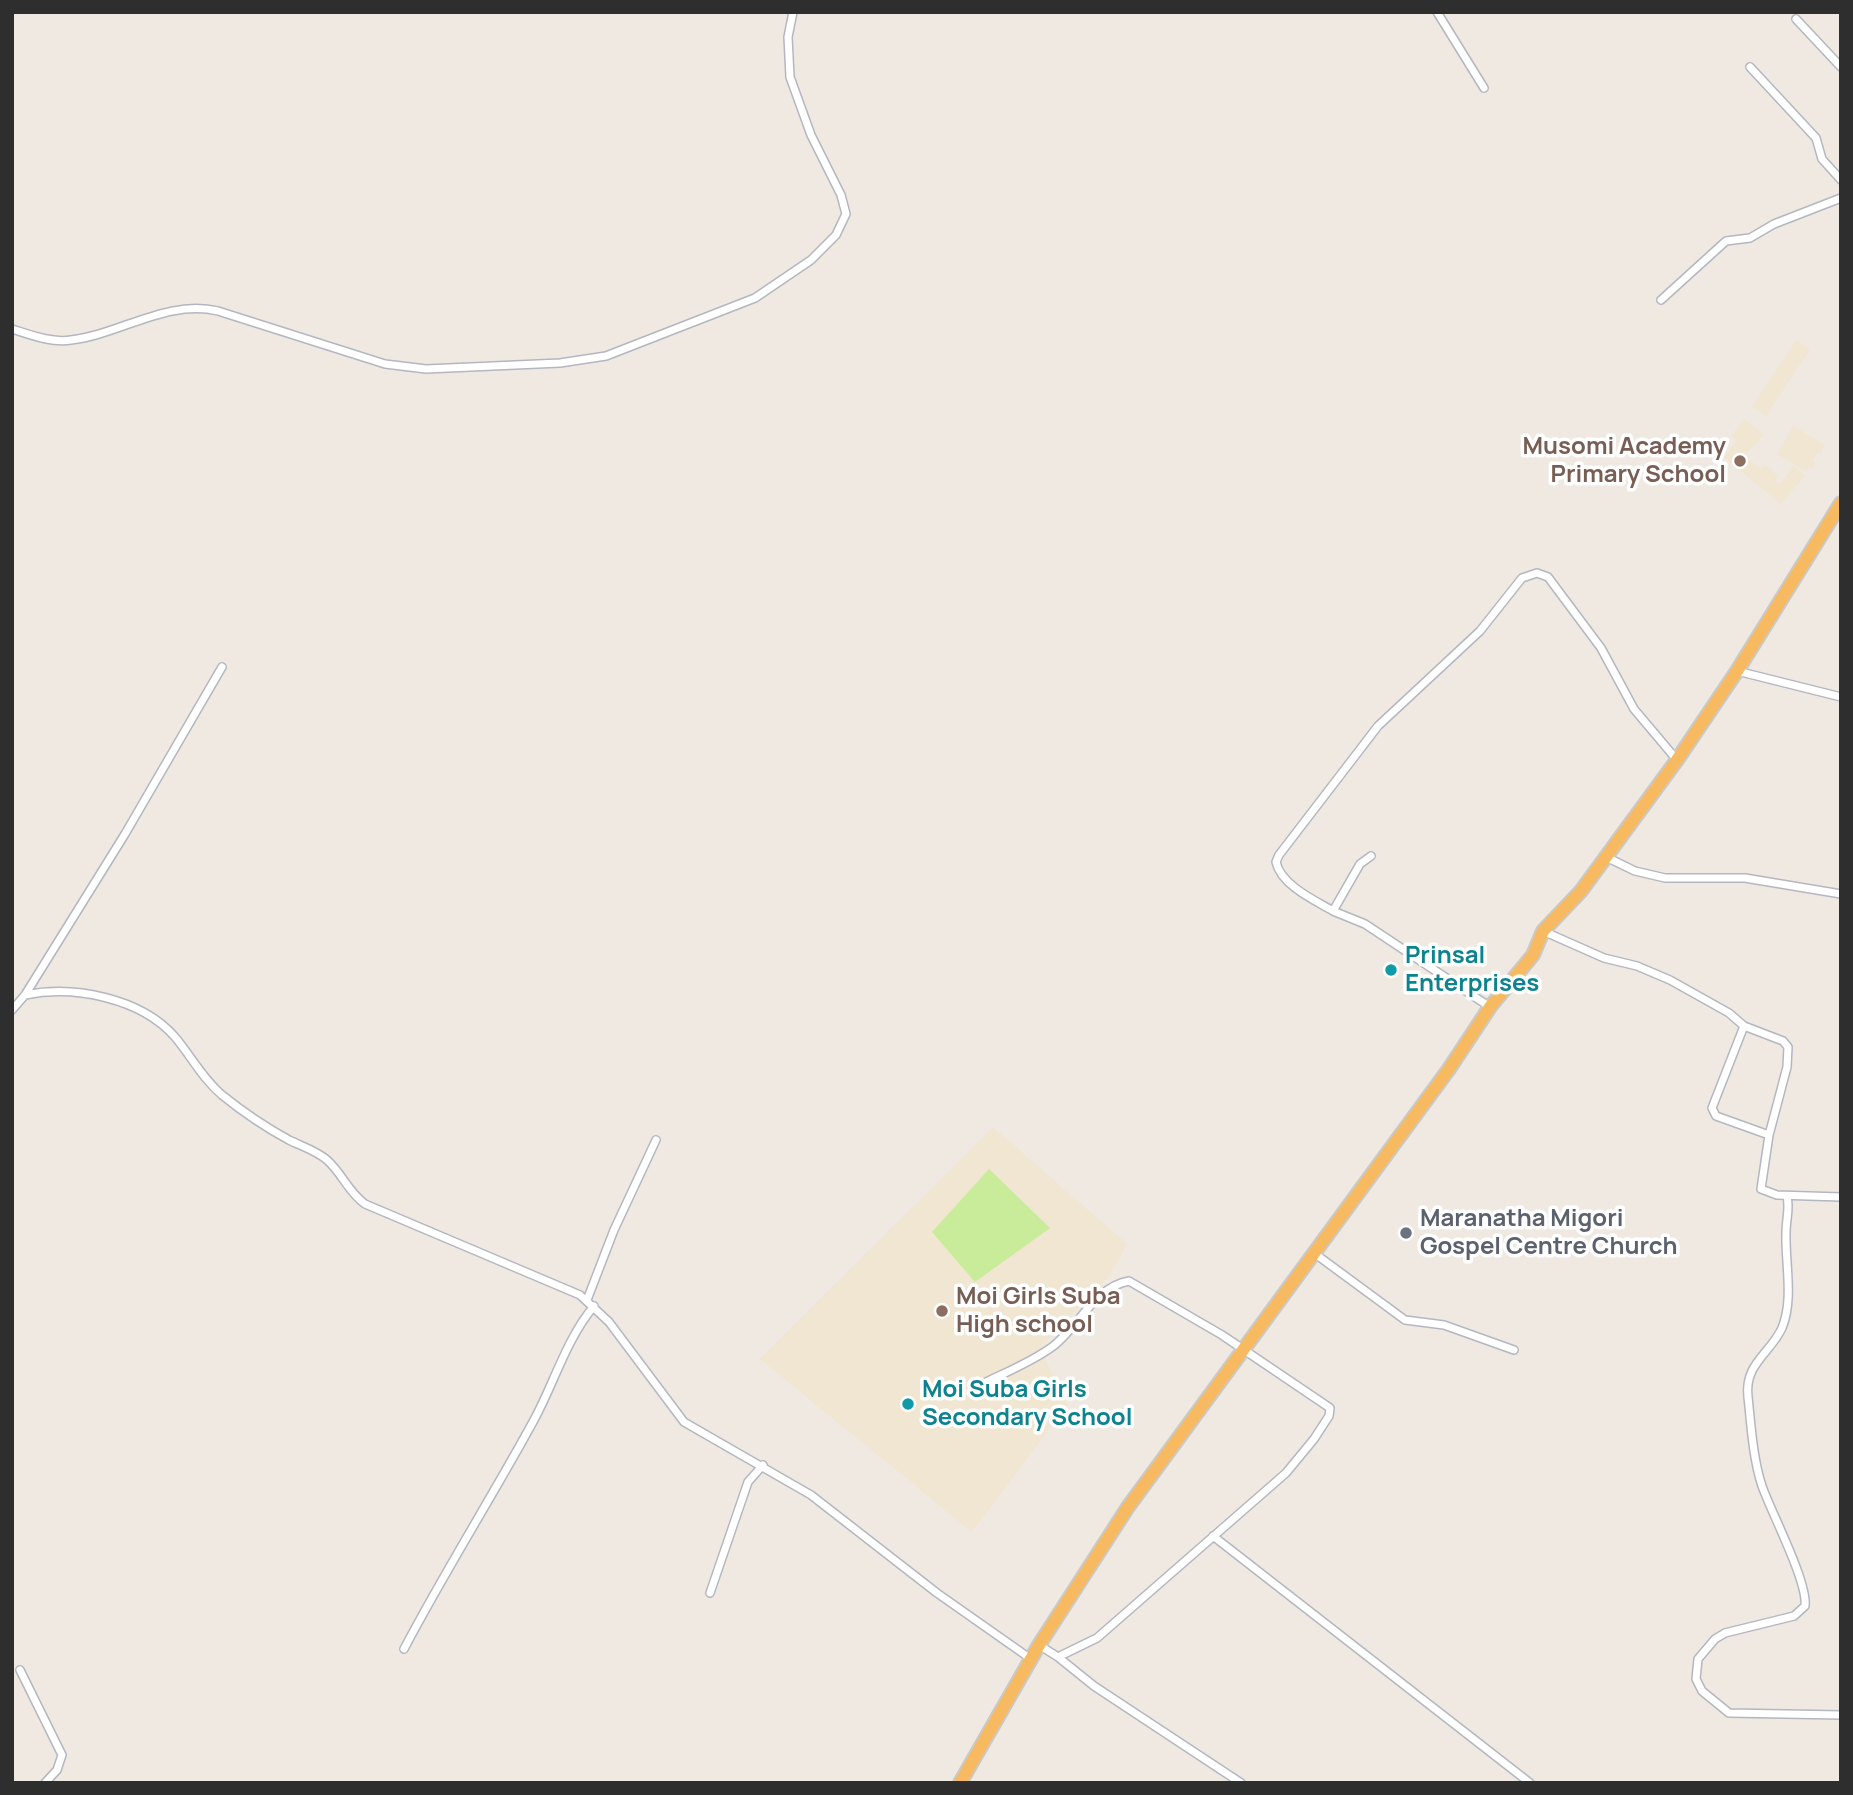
<!DOCTYPE html>
<style>
body{margin:0}
#map{position:relative;width:1853px;height:1795px;overflow:hidden;background:#efe9e1;font-family:Manrope,sans-serif}
canvas{display:block}
.frame{position:absolute;inset:0;border:14px solid #2e2e2e;pointer-events:none}
</style>
<div id="map">
<canvas width="1853" height="1795"></canvas>
<div class="frame"></div>
</div>
<script>
const g = document.querySelector('canvas').getContext('2d');
g.lineJoin = 'round';
function fillPath(path, color) { g.fillStyle = color; g.fill(path, 'evenodd'); }
function stroke(path, color, width, dash) { g.strokeStyle = color; g.lineWidth = width; g.lineCap = dash ? 'butt' : 'round'; g.setLineDash(dash || []); g.stroke(path); }
function write(font, color, halo, rows, align = 'center') {
  g.font = font + ' Manrope,sans-serif'; g.lineWidth = 7; g.setLineDash([]); g.textBaseline = 'middle'; g.strokeStyle = halo; g.fillStyle = color; for (const [text, x, y, turn = 0] of rows) {
    g.save(); g.translate(x, y); g.rotate((+turn || 0) * Math.PI / 180); g.textAlign = isNaN(turn) ? turn : align; if (halo) g.strokeText(text, 0, 0); g.fillText(text, 0, 0); g.restore();
  }
}
fillPath(new Path2D(`
 M1796 340 1810 349 1766 416 1752 406Z
 M1744 419 1764 435 1744 456 1761 469 1765 465 1778 476 1775 481 1780 485 1793 466 1805 475 1781 504 1724 457 1737 441 1731 436Z
 M1793 426 1824 444 1821 454 1817 453 1813 461 1816 463 1812 469 1809 467 1806 471 1777 454Z
 M993 1127 1127 1244 1110 1275 1040 1348 1067 1405 972 1532 760 1359Z`), '#f0e6d1');
fillPath(new Path2D(`
 M989 1169 1050 1228 975 1282 932 1232Z`), '#c9ec9a');
const minor = new Path2D(`
 M1437 12 1484 88
 M1796 19 1841 67
 M1750 67 1816 138 1822 159 1841 180
 M1661 300 1726 241 1750 238 1774 224 1841 198
 M12 329C31 335 51 343 71 340 121 334 167 299 218 311L385 364 426 369 560 363 606 356 755 298 811 260 836 235 846 214 841 195 811 135 790 77 788 37 793 12
 M1737 671 1841 697
 M1371 856 1360 864 1333 911 1365 924 1490 1007
 M1606 857 1635 871 1665 878H1745L1841 894
 M1333 911C1314 900 1281 885 1276 862L1279 855 1378 726 1480 631 1522 578 1537 573 1548 577 1601 648 1634 709 1677 760
 M1543 931 1604 958 1637 966 1670 980 1729 1013 1744 1026 1783 1041 1788 1047 1787 1067 1769 1135 1761 1189 1777 1195 1841 1197
 M25 995C74 985 141 998 175 1037 191 1056 202 1078 222 1095 243 1112 265 1127 289 1140 301 1146 317 1151 327 1160 342 1173 348 1192 365 1204L580 1295 609 1322 684 1422 811 1495 937 1593 1031 1659
 M12 1010 25 995 125 834 222 667
 M1744 1026 1712 1108 1716 1116 1769 1135
 M1787 1196C1790 1209 1786 1219 1786 1233 1785 1263 1794 1299 1782 1328 1770 1354 1744 1364 1748 1397 1751 1425 1753 1459 1762 1486 1771 1512 1808 1582 1805 1606L1794 1616 1725 1633 1715 1639 1698 1659 1696 1679 1702 1691 1729 1713 1841 1715
 M1314 1253 1405 1320 1444 1325 1514 1350
 M587 1300 614 1230 656 1140
 M980 1385C1004 1373 1030 1363 1052 1347 1078 1328 1094 1287 1129 1281L1222 1335 1330 1408 1329 1416 1314 1439 1286 1473 1097 1638 1058 1657 1039 1645
 M1213 1536 1530 1783
 M710 1593 748 1482 763 1465
 M404 1649C445 1571 492 1497 534 1420 554 1383 567 1338 594 1306
 M1058 1657 1094 1686 1241 1783
 M20 1670 62 1755 57 1770 45 1783`);
const trunk = new Path2D(`
 M960 1783 1039 1645 1128 1507 1449 1069 1490 1007 1533 955 1543 931 1581 891 1677 760 1737 671 1841 503`);
stroke(minor, '#b4b7c1', 10);
stroke(trunk, '#c9c9c9', 16);
stroke(minor, '#fff', 7);
stroke(trunk, '#f8ba60', 12);
for (const [x, y, r, color] of [
 [1740,461,7,"#8d6e63"],
 [1391,970,7,"#0f9aa8"],
 [1406,1233,7,"#6b7280"],
 [942,1311,7,"#8d6e63"],
 [908,1404,7,"#0f9aa8"]
]) { const dot = new Path2D(); dot.arc(x, y, r, 0, 2 * Math.PI); g.fillStyle = color; g.fill(dot); stroke(dot, '#fff', 2.5); }
write('bold 24px', '#785e54', '#fff', [
 ["Musomi Academy",1726,447],
 ["Primary School",1726,475],
 ["Moi Girls Suba",956,1297,"left"],
 ["High school",956,1325,"left"]
], 'right');
write('bold 24px', '#0d838f', '#fff', [
 ["Prinsal",1405,956],
 ["Enterprises",1405,984],
 ["Moi Suba Girls",922,1390],
 ["Secondary School",922,1418]
], 'left');
write('bold 24px', '#5b616d', '#fff', [
 ["Maranatha Migori",1420,1219],
 ["Gospel Centre Church",1420,1247]
], 'left');
</script>
